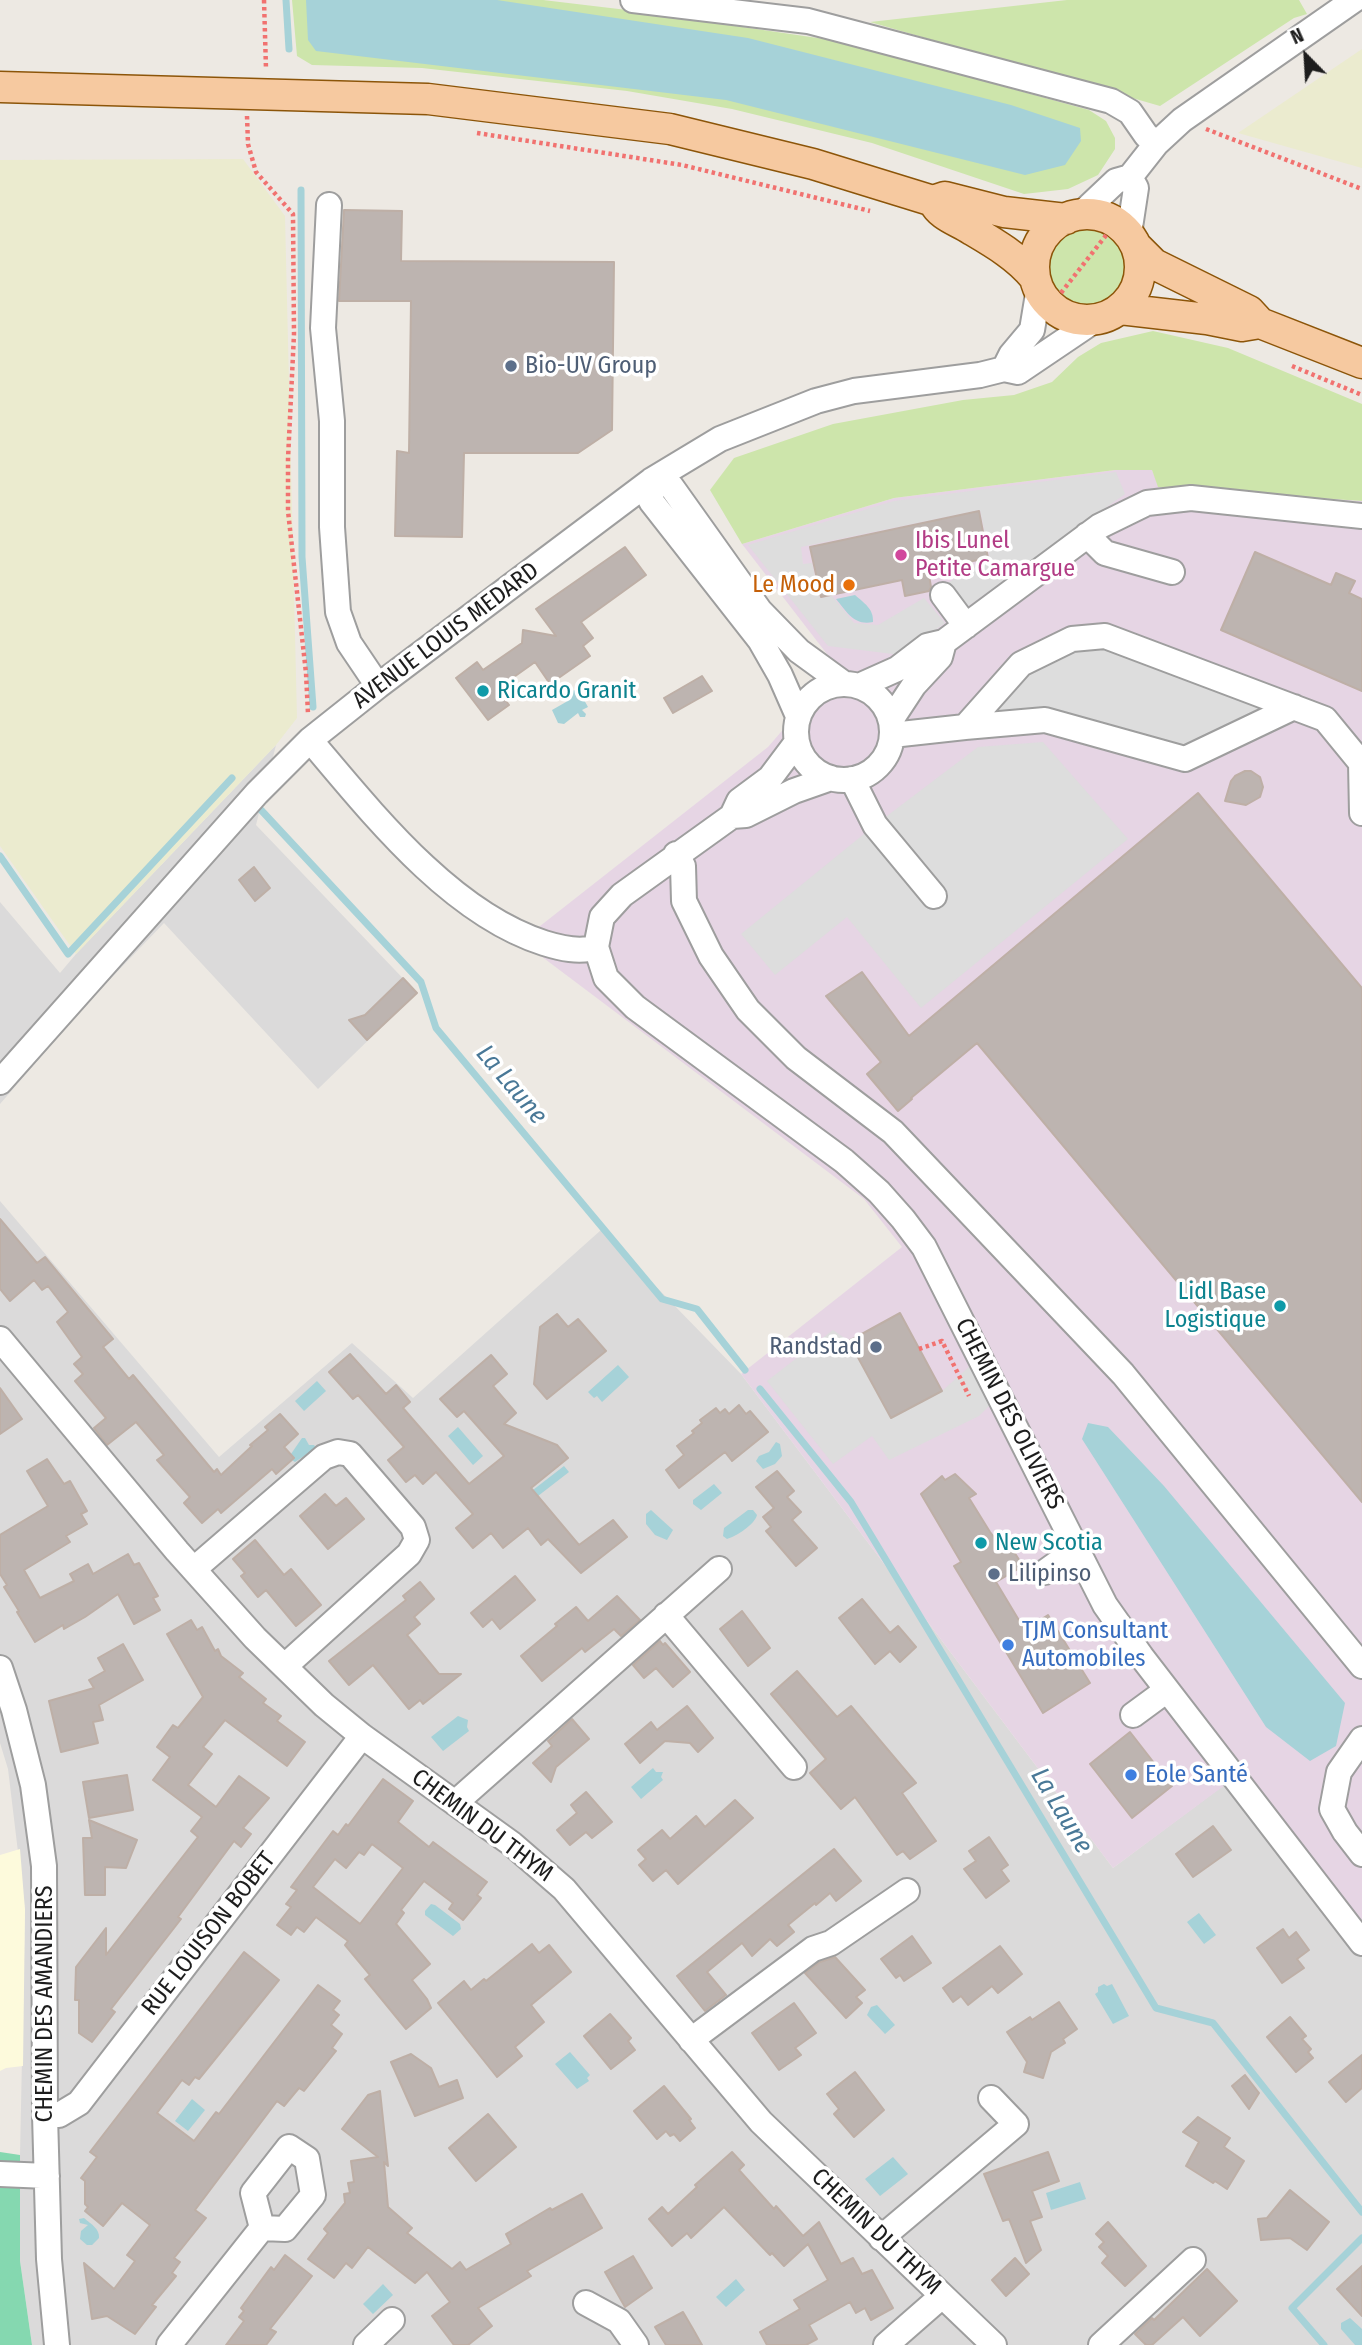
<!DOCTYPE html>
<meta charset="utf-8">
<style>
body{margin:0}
#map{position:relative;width:1362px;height:2345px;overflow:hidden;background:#ede9e3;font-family:"Fira Sans Condensed",sans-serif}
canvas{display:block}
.north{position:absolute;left:1271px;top:21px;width:70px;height:70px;-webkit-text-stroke:5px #fff;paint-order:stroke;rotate:336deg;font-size:19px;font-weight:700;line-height:28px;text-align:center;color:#1d1d1d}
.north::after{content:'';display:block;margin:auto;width:24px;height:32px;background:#1d1d1d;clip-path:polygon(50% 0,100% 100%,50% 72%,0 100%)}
</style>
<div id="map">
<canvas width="1362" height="2345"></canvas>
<div class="north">N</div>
</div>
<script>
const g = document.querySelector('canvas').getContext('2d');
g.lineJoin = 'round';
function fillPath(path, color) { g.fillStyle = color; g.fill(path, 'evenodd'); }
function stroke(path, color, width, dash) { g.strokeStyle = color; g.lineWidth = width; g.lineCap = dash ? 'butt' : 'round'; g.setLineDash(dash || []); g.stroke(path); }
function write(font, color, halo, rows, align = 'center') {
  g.font = font + ' "Fira Sans Condensed",sans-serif'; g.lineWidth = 7; g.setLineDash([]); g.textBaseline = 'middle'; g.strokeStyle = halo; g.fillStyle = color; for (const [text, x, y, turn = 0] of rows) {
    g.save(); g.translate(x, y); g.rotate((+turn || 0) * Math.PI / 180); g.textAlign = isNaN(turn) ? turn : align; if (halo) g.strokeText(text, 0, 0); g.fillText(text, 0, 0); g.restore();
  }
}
fillPath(new Path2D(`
 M276 745 256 825 417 993 318 1089 164 923 91 999 0 1104V902L60 973 76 954Z
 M0 1201 219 1457 352 1343 413 1398 601 1230 741 1374 1113 1868 1244 1770 1362 1922V2345H32L20 2261 19 2205 25 1910 8 1769 0 1743Z`), '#dbdada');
fillPath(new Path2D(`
 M1115 470H1152L1159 487 1362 501V1922L1244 1771 1113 1868 741 1374 902 1247 864 1199 521 941 768 747 837 667 742 544 894 498Z`), '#e6d5e4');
fillPath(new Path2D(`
 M20 1849 25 1910 23 2066 6 2068 0 2071V1855Z`), '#fdfadc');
fillPath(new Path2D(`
 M1362 49V168L1238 133Z
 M243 159 285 216 297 718 276 745 76 954 0 846V160Z`), '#ebebcf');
fillPath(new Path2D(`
 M292 0H543L627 10 838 41 1089 110 1106 121 1115 138V149L1098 175 1068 189 1024 194 872 143 732 109 627 91 422 68 312 65 297 56Z
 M1067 0H1299L1307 14 1294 18 1160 106 870 22Z
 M1043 265a42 42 0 1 1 84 0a42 42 0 1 1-84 0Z
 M1153 331 1228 348 1362 404V501L1158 487 1152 470H1115L894 498 742 544 710 490 734 458 833 424 963 400 1014 395 1052 382 1078 357 1101 343Z`), '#cde5ab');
fillPath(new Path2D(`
 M0 2152 20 2155V2261L32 2345H0Z`), '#85d8b0');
fillPath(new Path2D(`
 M1116 472 1125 494 963 610 944 585 990 558 980 510 801 547 803 564 812 563 820 598 832 596 854 623 878 625 924 598 945 623 901 655 828 646 748 545 894 501Z
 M1105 636 1294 707 1185 759 1045 720 965 727 1021 664Z
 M1043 742 1128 839 921 1008 847 917 775 975 741 934 875 825 978 747Z
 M833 1330 849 1341 891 1418 942 1391 970 1366 990 1405 979 1416 889 1460 872 1436 833 1464 767 1381Z`), '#ddd');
fillPath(new Path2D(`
 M306 0H497L748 38 1011 105 1080 128 1081 141 1065 165 1025 175 726 100 316 51 308 40Z
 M855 595C864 603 874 609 873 622 854 626 847 612 836 599Z
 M578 689 588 707 582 710 586 714 585 717H580L578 713 564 724 558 723 552 710 566 702 569 692Z
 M618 1365 629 1377 602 1402 597 1396 594 1398 588 1392Z
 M317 1381 326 1391 304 1411 295 1401Z
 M1088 1423 1108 1427 1164 1486 1345 1703 1336 1746 1310 1761 1266 1727 1082 1439Z
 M458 1427 483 1456 473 1465 448 1436Z
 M302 1438H305L309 1445H314L316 1448 295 1462 292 1460 294 1458 291 1454Z
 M776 1442 780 1444 782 1456 775 1464 763 1469 756 1461 759 1456 769 1452Z
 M564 1466 569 1472 538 1496 533 1490Z
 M714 1484 722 1493 701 1510 693 1504V1500Z
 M651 1510 673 1530 667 1540 655 1535 646 1524V1514Z
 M748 1510H753L757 1515C755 1524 737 1536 727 1539L723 1536 724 1528Z
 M458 1716 468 1720 467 1727 469 1731 443 1751 431 1737Z
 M653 1768 656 1772H663L661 1777 663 1780 641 1799 631 1787Z
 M431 1904 435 1905 460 1924 461 1929 453 1936 425 1915V1911Z
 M1199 1913 1216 1935 1204 1944 1187 1922Z
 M1104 1984 1107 1986 1112 1984 1129 2016 1113 2024 1095 1994 1098 1992V1987Z
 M877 2005 895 2025 885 2034 867 2015 871 2007Z
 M570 2052 590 2075 587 2078 589 2081 577 2089 555 2064Z
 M192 2099 205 2110 188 2131 175 2121Z
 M893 2157 908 2174 880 2196 865 2179Z
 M1080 2182 1086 2199 1051 2210 1046 2193Z
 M84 2218C91 2224 100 2229 99 2238L92 2245H87L80 2239 81 2231 88 2225 80 2223 79 2219Z
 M736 2279 745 2290 726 2307 716 2297Z
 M383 2284 393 2295 373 2314 363 2304Z
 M1350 2318 1362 2329V2345H1355L1341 2329V2323Z`), '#a6d2d8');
stroke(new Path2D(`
 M286 0 289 49
 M301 190 302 557 313 707
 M261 810 421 982 436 1028 662 1299 697 1309 745 1370
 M0 856 68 954 232 778
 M760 1389 851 1502 1156 2008 1213 2023 1362 2212
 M1324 2345 1292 2308 1362 2238`), '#a6d2d8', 7);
const building = new Path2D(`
 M344 210 402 211 401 261 614 262 612 430 578 453H464L462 537 395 536 397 451 409 453 411 301H339Z
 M979 511 988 558 928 570 931 587 929 591 905 596 902 580 821 597 810 547Z
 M625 547 646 575 581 622 593 638 583 646 590 656 550 684 535 662 497 689 509 705 488 720 456 678 477 662 483 670 522 643 523 630 556 636 536 609Z
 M1255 552 1331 585 1336 573 1355 581 1349 593 1362 599V691L1221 630Z
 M702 676 712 691 673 713 664 698Z
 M1245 771H1251L1260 777 1263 787 1260 797 1246 805 1225 801 1231 781 1235 776Z
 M1198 793 1362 988V1502L977 1043 911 1098 912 1099 898 1111 867 1074 881 1062 826 996 862 972 909 1036Z
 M254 867 270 888 255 901 239 880Z
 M403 978 417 993 367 1040 349 1020 365 1015Z
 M0 1219 37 1263 45 1257 113 1339 103 1347 129 1379 133 1375 214 1472 217 1469 221 1475 252 1446 250 1445 268 1430 265 1427 280 1414 298 1434 284 1447 294 1458 276 1474 272 1469 221 1513 218 1509 202 1523 184 1503 190 1497 157 1460 164 1455 136 1422 107 1445 94 1428 106 1418 75 1381 83 1374 74 1364 82 1357 57 1322 68 1312 48 1286 42 1290 34 1280 10 1301 0 1289Z
 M900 1313 942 1391 891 1418 849 1341Z
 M557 1314 568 1327 578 1319 606 1351 547 1399 534 1384 540 1327Z
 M350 1354 386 1394 396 1385 410 1402 403 1408 469 1484 504 1456 464 1411 457 1417 440 1399 491 1355 507 1374 493 1386 516 1413 504 1424 557 1445 568 1458 531 1488 579 1545 613 1520 627 1537 581 1573 548 1539 541 1545 528 1528 503 1548 491 1533 473 1548 456 1528 473 1514 436 1472 423 1484 415 1475 406 1482 388 1460 404 1447 358 1395 353 1399 329 1372Z
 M0 1388 22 1419 0 1434Z
 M739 1405 746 1414 750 1411 768 1432 732 1461 725 1452 679 1488 666 1470 684 1455 677 1446 694 1433 692 1431 702 1423 700 1420 716 1408 720 1413 725 1409 729 1414Z
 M47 1459 64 1484 70 1481 87 1511 81 1514 87 1524 66 1536 70 1542 24 1570 40 1598 74 1581 70 1574 88 1564 93 1574 128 1554 134 1565 139 1563 158 1596 153 1598 160 1610 134 1624 118 1594 85 1617 64 1629 63 1625 35 1642 17 1612 19 1611 4 1587 7 1585 0 1574V1535L48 1506 27 1471Z
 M777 1471 794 1491 787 1497 801 1512 792 1520 817 1548 796 1566 766 1531 771 1527 763 1517 774 1508 756 1487Z
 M955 1474 976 1494 969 1498 990 1532 997 1541 1004 1536 1023 1566 996 1582 1023 1627 1035 1619 1037 1622 1048 1615 1090 1683 1043 1713 954 1566 961 1562 921 1494 942 1476 945 1480Z
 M325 1494 336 1506 346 1498 364 1519 328 1549 300 1516Z
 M255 1540 284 1575 291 1569 321 1605 296 1626 266 1590 258 1597 241 1576 245 1573 233 1559Z
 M515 1576 535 1600 500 1629 492 1619 483 1627 471 1613Z
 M420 1582 434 1599 414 1617 420 1624 407 1635 439 1674H461L423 1704 420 1700 409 1709 373 1665 349 1685 329 1661 406 1600 403 1596Z
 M617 1596 640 1620 621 1636 614 1629 585 1652 582 1648 542 1681 521 1656 557 1626 555 1624 576 1607 588 1621Z
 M862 1599 890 1633 898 1626 916 1647 900 1662 890 1651 875 1664 839 1618Z
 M742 1611 770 1648 748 1666 720 1629Z
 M191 1620 197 1630 202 1627 215 1651 218 1649 221 1656 243 1673 239 1677 266 1699 263 1703 281 1716 277 1721 305 1742 287 1766 225 1720 203 1747 212 1754 188 1785 216 1807 239 1776 269 1798 243 1828 251 1834 241 1847 234 1841 178 1917 181 1919 111 2009 115 2012 92 2042 79 2033V2000H75L76 1967 106 1928V1955L198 1837 191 1831 202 1817 153 1780 170 1757 157 1747 173 1725 178 1728 203 1697 167 1634Z
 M660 1641 663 1645 665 1643 690 1672 673 1687 656 1668 644 1678 633 1665Z
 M123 1644 143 1680 99 1705 103 1720 93 1722 98 1743 61 1752 49 1701 94 1688 89 1680 105 1671 98 1658Z
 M797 1671 837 1717 851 1706 916 1783 902 1793 936 1841 910 1859 903 1851 897 1855 855 1797 841 1809 810 1773 826 1759 771 1694Z
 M687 1706 713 1738 698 1752 690 1743 665 1741 640 1763 625 1744 651 1722 657 1730Z
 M572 1719 589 1739 556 1767 551 1782 533 1763 552 1746 548 1741Z
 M1130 1732 1172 1786 1132 1818 1090 1764Z
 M127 1775 133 1810 89 1818 83 1782Z
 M383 1779 413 1801 398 1822 429 1847 433 1842 487 1882 477 1895 481 1898 463 1920 449 1909 453 1903 424 1881 401 1910 404 1913 396 1924 430 1964 412 1980 427 1999 431 2008 406 2029 365 1979 370 1975 345 1945 348 1941 316 1917 304 1932 297 1927 291 1935 277 1925 291 1907 286 1904 297 1890 291 1887 333 1831 338 1835 346 1824 348 1826ZM372 1844 403 1868 360 1924 313 1887 335 1859 346 1868 359 1852 364 1855Z
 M586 1792 612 1822 592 1838 586 1832 570 1845 557 1830 577 1813 571 1805Z
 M735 1800 753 1818 678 1884 666 1870 653 1881 639 1865 646 1859 638 1850 662 1830 670 1839 696 1816 705 1827Z
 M89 1820 137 1840 126 1868 105 1867V1895H85L83 1838H92Z
 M1213 1826 1231 1850 1193 1877 1176 1854Z
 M989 1837 1008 1865 1001 1870 1009 1881 986 1898 964 1869 976 1861 969 1851Z
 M834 1849 861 1881 836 1901 830 1893 816 1905 815 1903 788 1925 794 1932 777 1946 770 1939 752 1956 742 1943 707 1972 726 1995 705 2011 677 1976Z
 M1283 1929 1289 1938 1296 1932 1309 1950 1297 1959 1304 1968 1282 1983 1257 1948Z
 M912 1936 931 1963 904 1981 900 1975 896 1978 881 1959Z
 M532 1944 539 1953 549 1945 571 1972 531 2005 544 2022 515 2047 522 2056 497 2077 438 2003 464 1981 471 1990 484 1979 486 1981Z
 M1000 1946 1022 1974 998 1993 992 1986 968 2005 961 1996 953 2002 943 1988Z
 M244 1952 279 1980 199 2079 195 2077 189 2085 182 2080 157 2113 194 2141 216 2112 219 2114 318 1985 340 2001 333 2010 339 2015 331 2025 342 2034 332 2048 336 2051 304 2091 299 2088 284 2106 277 2101 195 2210 206 2218 174 2258 180 2262 172 2273 176 2276 152 2305 156 2307 135 2334 107 2316 92 2319 84 2263 114 2289 135 2261 127 2255 150 2225 122 2203 103 2226 85 2211 88 2207 85 2204V2181L81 2178 97 2157 90 2152Z
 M835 1957 865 1990 856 1997 862 2003 846 2018 805 1973 820 1962Z
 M1059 2002 1077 2029 1063 2039 1065 2043 1051 2052 1043 2078 1024 2072 1027 2062 1007 2032 1030 2017 1032 2020Z
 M794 2003 816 2033 795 2048 801 2055 779 2070 752 2033Z
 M610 2014 631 2038 628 2041 635 2050 611 2069 584 2036Z
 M1290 2017 1306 2036 1302 2039 1311 2049 1308 2052 1313 2058 1296 2072 1267 2037Z
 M411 2054 431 2068 439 2087 457 2080 463 2098 415 2116 391 2062Z
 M1362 2055V2088L1346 2102 1329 2082Z
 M855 2072 884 2110 854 2137 834 2114 839 2109 827 2094Z
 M1245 2075 1259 2093 1249 2109 1232 2086Z
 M664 2086 691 2119 689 2120 695 2128 680 2141 674 2134 670 2136 666 2131 657 2139 634 2111Z
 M380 2091 388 2166 384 2162 388 2207 412 2228 407 2233 452 2269 460 2262 466 2270 511 2244 506 2234 550 2208 552 2210 582 2194 602 2228 527 2271 531 2276 478 2308 492 2326 468 2345H454L432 2316 450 2302 427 2272 415 2283 368 2247 352 2268 346 2263 334 2278 308 2259 328 2233 324 2229 345 2203 344 2194 350 2193 348 2183 354 2182 351 2161 378 2157 342 2129 368 2095Z
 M488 2114 516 2147 476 2181 449 2148Z
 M1198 2117 1230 2138 1224 2147 1244 2161 1227 2189 1215 2181 1213 2183 1186 2166 1199 2142 1183 2132Z
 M732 2152 744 2165 739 2170 774 2209 776 2206 803 2236 819 2222 841 2264 853 2258 862 2274 872 2270 893 2308 871 2320 865 2308 856 2313 850 2302 809 2325 817 2339 806 2345H767L760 2332 800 2309 794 2300 828 2280 808 2244 784 2266 772 2253 770 2255 724 2207 691 2238 687 2233 672 2246 649 2219 662 2207 668 2214 697 2187 695 2185Z
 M1048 2152 1059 2181 1032 2191 1042 2217 1030 2221 1041 2250 1026 2263 1009 2219 1003 2221 984 2174Z
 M1290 2190 1329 2222 1307 2250 1290 2238 1261 2240 1258 2219 1267 2218Z
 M1108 2222 1146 2266 1125 2286 1102 2263 1108 2256 1099 2247 1104 2242 1096 2234Z
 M285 2255 312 2276 270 2329 276 2332 266 2345H226L244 2321 239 2317 244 2311 241 2308 271 2267 274 2270Z
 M633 2256 652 2288 625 2307 605 2272Z
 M1015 2258 1029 2274 1006 2296 992 2280Z
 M1362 2266V2316L1337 2289Z
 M1207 2269 1237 2301 1200 2336 1183 2317 1152 2345H1146L1135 2334 1152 2318 1154 2320Z
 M683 2312 693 2329 702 2345H666L655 2327Z`);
fillPath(building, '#bdb4b0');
stroke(building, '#beafa6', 2);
const minor = new Path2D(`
 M633 0 808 21 1111 101 1130 112 1146 135 1156 144
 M1130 177 1156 144 1182 120 1354 0
 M329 205 323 328 332 421V527L338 612 349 643 378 686
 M1080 215 1116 181 1130 177
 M1129 234 1136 188 1130 177
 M1004 369 1011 355 1032 330 1039 288
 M652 480 671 486 760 611 799 651 843 683
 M652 480 651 501 760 640 780 675 798 716
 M1087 535 1105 553 1172 572
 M943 595 966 626
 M796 732a48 48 0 1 1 96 0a48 48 0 1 1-96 0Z
 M859 686 897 669 927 646 944 642 1100 526 1147 503 1191 498 1362 516
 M891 720 914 685 940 657 944 642
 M965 727 1045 720 1185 759 1294 707
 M892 735 965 727 1021 664 1072 639 1105 636 1325 719 1361 763 1362 813
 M310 740C372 813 450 913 544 943 560 948 580 953 596 947
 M831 778 794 791 746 815 732 816 622 895 602 917 596 947 606 978 635 1007 844 1161 879 1192 903 1219 924 1247 1105 1605 1141 1656 1362 1943
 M852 779 875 825 934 896
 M732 816 739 801 770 778 797 742
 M676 854 683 866 684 901 711 956 748 1010 796 1058 893 1132 1123 1374 1362 1666
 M0 1082 257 793 310 740 378 686 652 480 720 439 816 401 854 391 980 375 1004 369 1018 372 1095 320
 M0 1339 177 1551 255 1638 324 1705 362 1736 512 1844 564 1889 761 2122 994 2345
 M194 1569 324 1457 338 1452 350 1454 413 1527 417 1540 409 1554 285 1666
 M1045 1572 1077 1549
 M666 1615 794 1767
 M0 1668 14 1710 33 1785 44 1866 45 2115 49 2259 57 2345
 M1133 1715 1167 1690
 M1362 1739 1339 1772 1332 1809 1345 1832 1362 1854
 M455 1803 719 1569
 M691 2040 813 1949 831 1943 907 1891
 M45 2115H59L79 2103 362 1736
 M289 2147 307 2159 313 2195 285 2229 262 2228 253 2193Z
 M0 2174 47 2176
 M881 2238 1016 2124 991 2098
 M586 2303 619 2321 636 2345
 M169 2345 262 2228
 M366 2345 392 2320
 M886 2345 942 2296
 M1101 2345 1193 2260`);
const major = new Path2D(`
 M0 87 428 99 670 129 813 164 933 201 945 197 1004 212 1066 219
 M933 201C941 217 957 220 972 230 994 243 1018 257 1034 277
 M1034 267a53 53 0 1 1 106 0a53 53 0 1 1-106 0Z
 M1136 246 1154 264 1249 311 1260 323 1362 363
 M1120 309 1207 319 1242 326 1260 323`);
stroke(minor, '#9e9e9e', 28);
stroke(major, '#8c5509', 33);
stroke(new Path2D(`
 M264 0 266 69
 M247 116 248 144 256 172 293 214 294 334 288 459V511L306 673 308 714
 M1206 129 1362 189
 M477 133 682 165 870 211
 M1061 293 1107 234
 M1292 366 1362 395
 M919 1349 942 1341 969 1396`), '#f17270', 4.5, [3.5, 3.5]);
stroke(minor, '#fff', 24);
stroke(major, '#f6c9a0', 30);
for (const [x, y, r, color] of [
 [511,366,7,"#5c6f8a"],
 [901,555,7,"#d1479c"],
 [849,585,7,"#e8710a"],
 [483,691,7,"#0f9aa8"],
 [1280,1306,7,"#0f9aa8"],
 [876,1347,7,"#5c6f8a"],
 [981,1543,7,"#0f9aa8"],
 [994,1574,7,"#5c6f8a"],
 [1008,1645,7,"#3f7fe0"],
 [1131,1775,7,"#3f7fe0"]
]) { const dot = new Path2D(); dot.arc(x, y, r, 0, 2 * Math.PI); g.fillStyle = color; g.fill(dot); stroke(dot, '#fff', 2.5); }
write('24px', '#4e5e75', '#fff', [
 ["Bio-UV Group",525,366],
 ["Randstad",862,1347,"right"],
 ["Lilipinso",1008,1574]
], 'left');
write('24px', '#b23c85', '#fff', [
 ["Ibis Lunel",915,541],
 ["Petite Camargue",915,569]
], 'left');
write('24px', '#c56008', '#fff', [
 ["Le Mood",835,585]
], 'right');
write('24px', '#1d1d1d', '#fff', [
 ["AVENUE LOUIS MEDARD",446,636,-37],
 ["CHEMIN DES OLIVIERS",1009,1414,63],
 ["CHEMIN DU THYM",482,1826,37],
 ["RUE LOUISON BOBET",209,1934,-52],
 ["CHEMIN DES AMANDIERS",45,2004,-90],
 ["CHEMIN DU THYM",876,2232,44]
]);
write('24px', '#0d838f', '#fff', [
 ["Ricardo Granit",497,691],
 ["Lidl Base",1266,1292,"right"],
 ["Logistique",1266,1320,"right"],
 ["New Scotia",995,1543]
], 'left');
write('24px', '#366cbe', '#fff', [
 ["TJM Consultant",1022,1631],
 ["Automobiles",1022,1659],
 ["Eole Santé",1145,1775]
], 'left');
write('italic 26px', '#497897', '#fff', [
 ["La Laune",511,1085,50],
 ["La Laune",1061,1811,59]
]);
</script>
